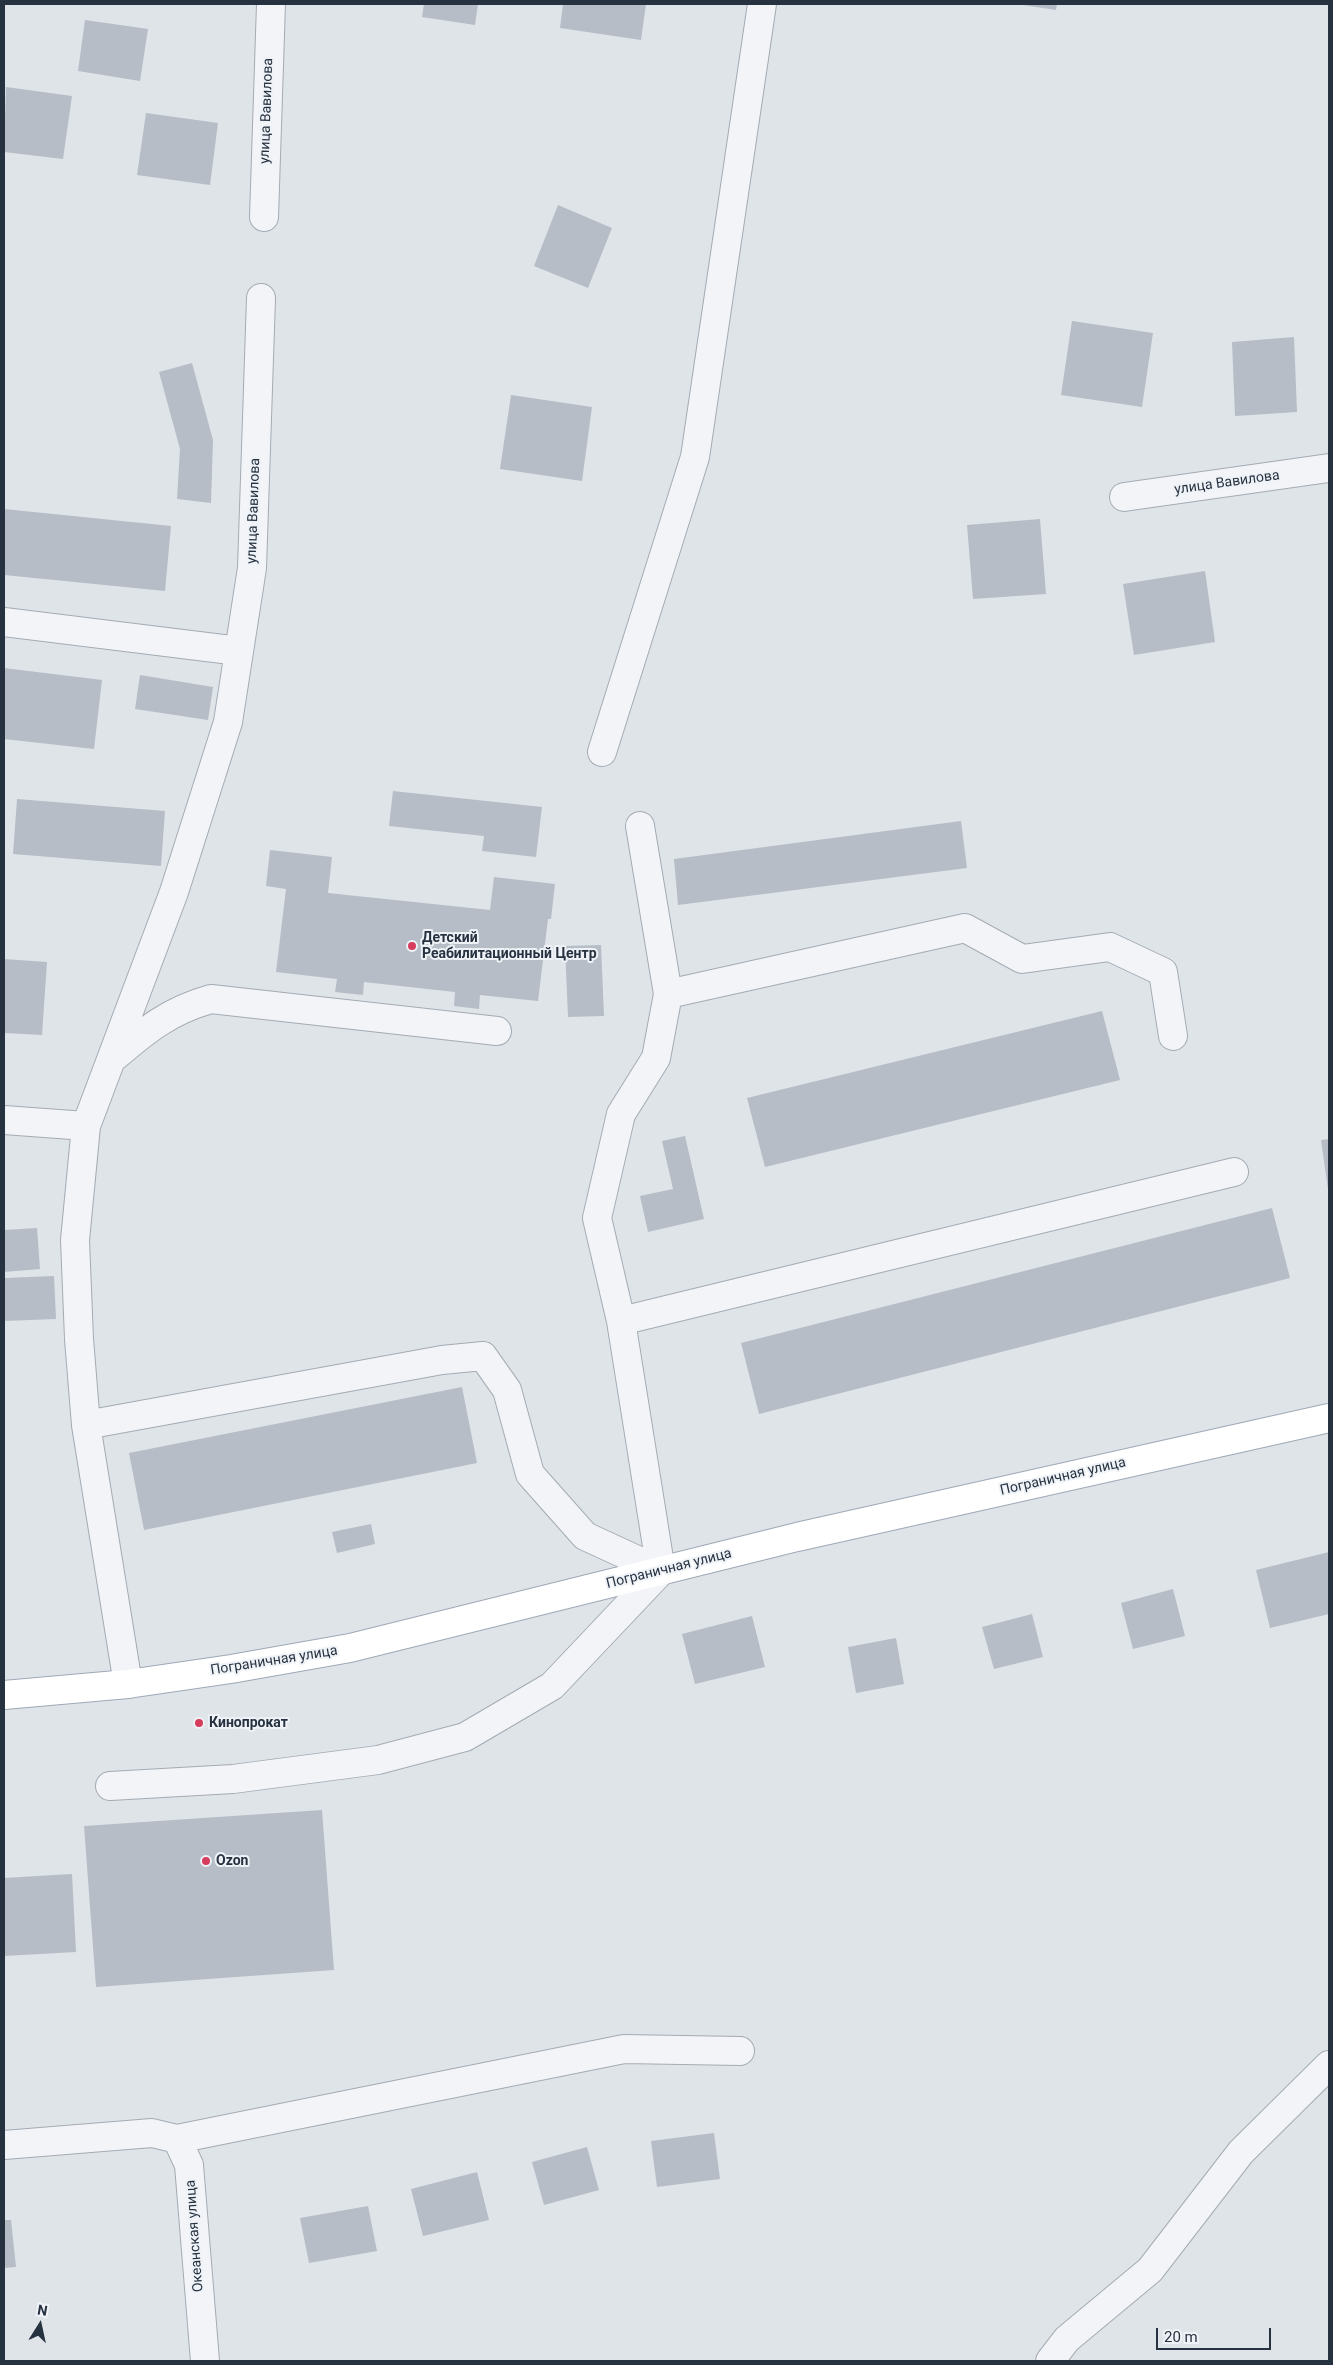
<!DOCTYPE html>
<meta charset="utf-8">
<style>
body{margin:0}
#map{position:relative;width:1333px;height:2365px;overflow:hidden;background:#dfe4e9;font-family:Roboto,sans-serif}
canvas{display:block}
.frame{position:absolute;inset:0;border:5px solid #273241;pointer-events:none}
.north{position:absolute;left:15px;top:2300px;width:50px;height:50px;-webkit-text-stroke:4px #eff3f7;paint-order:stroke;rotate:10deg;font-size:14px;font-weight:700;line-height:20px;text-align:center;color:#273241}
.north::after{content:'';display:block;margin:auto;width:18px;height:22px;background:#273241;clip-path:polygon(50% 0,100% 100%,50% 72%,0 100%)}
.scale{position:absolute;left:1156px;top:2328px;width:115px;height:22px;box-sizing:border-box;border:2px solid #273241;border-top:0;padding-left:6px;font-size:15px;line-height:18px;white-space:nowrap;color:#273241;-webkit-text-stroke:4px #eff3f7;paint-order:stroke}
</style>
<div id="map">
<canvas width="1333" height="2365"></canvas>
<div class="frame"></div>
<div class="north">N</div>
<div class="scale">20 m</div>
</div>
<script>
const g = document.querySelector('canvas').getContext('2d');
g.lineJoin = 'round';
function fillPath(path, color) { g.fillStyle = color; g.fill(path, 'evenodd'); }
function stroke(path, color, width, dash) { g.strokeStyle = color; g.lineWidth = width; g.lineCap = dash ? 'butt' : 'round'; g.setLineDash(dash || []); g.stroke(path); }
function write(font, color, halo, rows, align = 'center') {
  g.font = font + ' Roboto,sans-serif'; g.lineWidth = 4; g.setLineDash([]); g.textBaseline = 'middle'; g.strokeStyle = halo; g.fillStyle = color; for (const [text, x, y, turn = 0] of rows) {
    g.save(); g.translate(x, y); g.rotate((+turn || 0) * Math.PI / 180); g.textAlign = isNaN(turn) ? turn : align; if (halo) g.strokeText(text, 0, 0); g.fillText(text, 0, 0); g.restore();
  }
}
fillPath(new Path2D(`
 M424 4H478L475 25 422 17Z
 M563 4H646L641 40 560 28Z
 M1016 4H1057L1056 10Z
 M85 20 148 29 140 81 78 71Z
 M6 87 72 96 63 159 4 152Z
 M146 113 218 123 210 185 137 175Z
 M558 205 612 228 588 288 534 266Z
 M1072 321 1153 333 1142 407 1061 395Z
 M1294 337 1297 412 1235 416 1232 342Z
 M192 363 213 440 211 503 177 499 180 449 159 372Z
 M511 395 592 407 582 481 500 469Z
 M4 509 171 526 165 591 4 575Z
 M1040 519 1046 594 973 599 967 525Z
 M1205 571 1215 642 1134 655 1123 584Z
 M4 668 102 680 94 749 4 739Z
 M140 675 213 687 208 720 135 709Z
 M393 791 542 807 536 857 482 851 484 836 389 826Z
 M17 799 165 811 161 866 13 854Z
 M961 821 967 868 678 905 674 859Z
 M270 850 332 857 328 893 490 910 494 877 555 884 551 919H548L538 1001 480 995 479 1009 454 1006 455 992 364 982 363 995 335 992 337 979 276 972 286 889 266 886Z
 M601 945 604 1016 568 1017 565 946Z
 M4 959 47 962 42 1035 4 1033Z
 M1102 1011 1120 1080 765 1167 747 1098Z
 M685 1136 704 1219 648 1232 640 1196 673 1189 662 1141Z
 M1329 1139V1189H1328L1321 1140Z
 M1272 1208 1290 1278 759 1414 741 1343Z
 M37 1228 40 1269 4 1272V1230Z
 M54 1276 56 1319 4 1321V1278Z
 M462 1387 477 1463 144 1530 129 1453Z
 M371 1524 375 1544 337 1553 332 1532Z
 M1329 1552V1614L1270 1628 1256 1570Z
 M1173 1589 1185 1636 1133 1649 1121 1603Z
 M1032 1614 1043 1657 994 1669 982 1627Z
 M752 1616 765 1667 695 1684 682 1634Z
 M896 1638 904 1684 856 1693 848 1647Z
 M322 1810 334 1970 96 1987 84 1826Z
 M72 1874 76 1952 4 1956V1878Z
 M714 2133 720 2179 657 2187 651 2141Z
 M587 2147 599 2190 544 2205 532 2162Z
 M477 2172 489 2220 423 2236 411 2189Z
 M368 2206 377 2251 309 2263 300 2218Z
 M4 2220H11L16 2267 4 2268Z`), '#b6bdc6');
const minor = new Path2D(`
 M264 217 271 4
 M1124 497 1329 468
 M4 622 239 651
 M602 752 695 457 762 4
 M668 994 965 928 1022 959 1110 947 1163 972 1173 1036
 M112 1059C145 1031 168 1011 211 999L497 1031
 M4 1120 86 1126
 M621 1321 597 1218 621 1114 656 1058 668 994 640 826
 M86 1425 442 1360 483 1356 507 1390 530 1474 585 1536 661 1571
 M661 1571 621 1321 1234 1172
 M128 1684 86 1425 79 1339 75 1240 86 1126 174 892 228 722 252 568 261 298
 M110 1786 233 1779 378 1760 465 1737 552 1686 661 1571
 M177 2139 624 2049 740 2051
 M4 2145 152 2133 177 2139 189 2165 205 2361
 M1050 2361 1067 2339 1150 2270 1241 2152 1329 2065`);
const major = new Path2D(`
 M4 1695 128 1684 231 1669 350 1648 797 1537 1329 1418`);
stroke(minor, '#a4abb3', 30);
stroke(major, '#9ea9b6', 30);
stroke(minor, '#f2f4f7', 28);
stroke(major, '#fff', 28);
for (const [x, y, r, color] of [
 [412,946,5,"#d63d5d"],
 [199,1723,5,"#d63d5d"],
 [206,1861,5,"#d63d5d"]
]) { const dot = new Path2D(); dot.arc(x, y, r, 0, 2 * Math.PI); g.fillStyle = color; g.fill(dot); stroke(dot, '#eff3f7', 2); }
write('14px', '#273241', '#eff3f7', [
 ["улица Вавилова",267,111,-88],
 ["улица Вавилова",1227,483,-8],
 ["улица Вавилова",254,511,-88],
 ["Пограничная улица",1063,1477,-13],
 ["Пограничная улица",669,1569,-14],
 ["Пограничная улица",274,1661,-9],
 ["Океанская улица",195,2236,-94]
]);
write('bold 14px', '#273241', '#eff3f7', [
 ["Детский",422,938],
 ["Реабилитационный Центр",422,954],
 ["Кинопрокат",209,1723],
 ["Ozon",216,1861]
], 'left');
</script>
